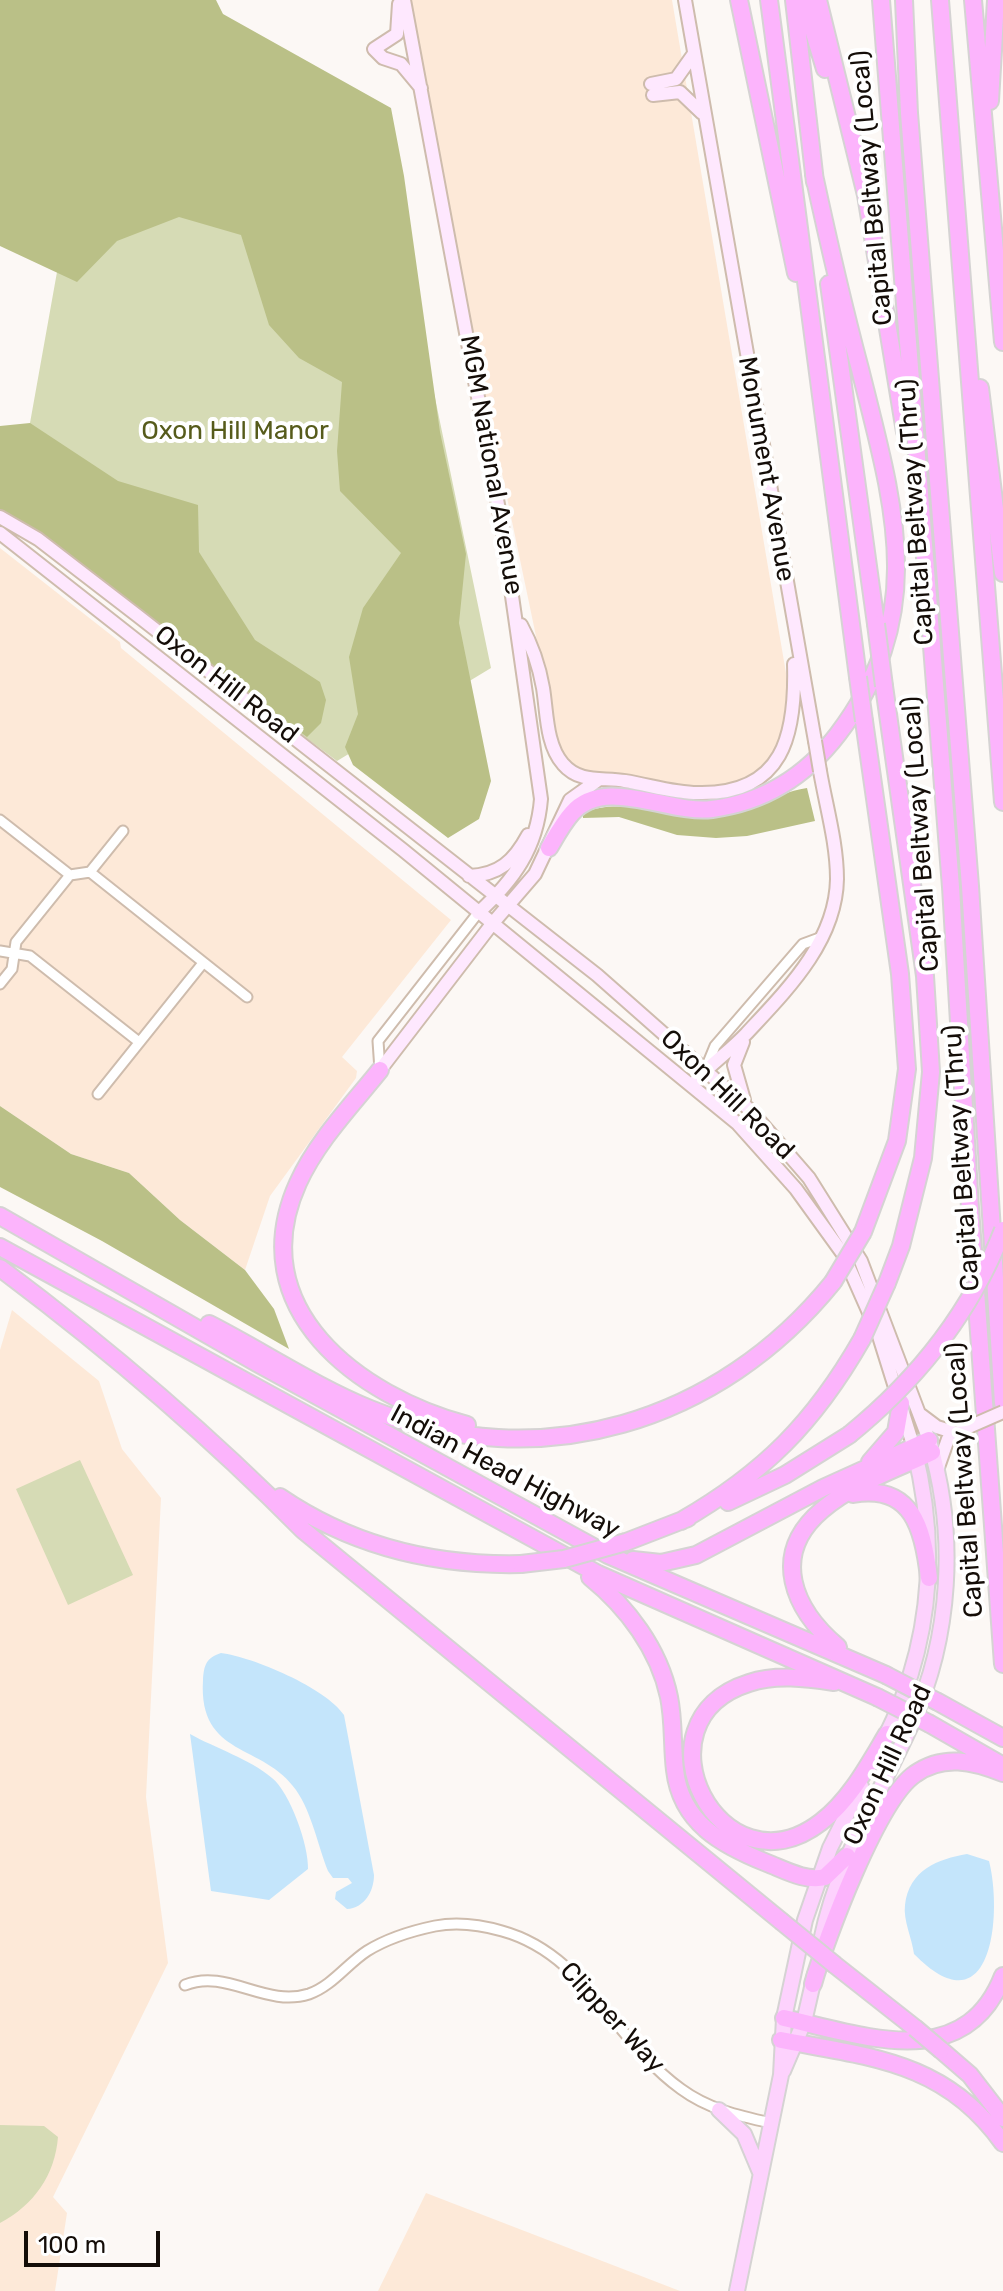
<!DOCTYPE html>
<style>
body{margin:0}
#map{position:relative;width:1003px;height:2291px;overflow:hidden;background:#fcf8f5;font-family:Rubik,sans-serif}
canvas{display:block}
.scale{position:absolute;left:24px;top:2231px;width:136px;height:36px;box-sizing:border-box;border:4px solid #140d08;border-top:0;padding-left:10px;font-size:24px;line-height:28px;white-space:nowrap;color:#140d08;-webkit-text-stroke:6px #fff;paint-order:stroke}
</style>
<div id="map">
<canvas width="1003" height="2291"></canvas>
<div class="scale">100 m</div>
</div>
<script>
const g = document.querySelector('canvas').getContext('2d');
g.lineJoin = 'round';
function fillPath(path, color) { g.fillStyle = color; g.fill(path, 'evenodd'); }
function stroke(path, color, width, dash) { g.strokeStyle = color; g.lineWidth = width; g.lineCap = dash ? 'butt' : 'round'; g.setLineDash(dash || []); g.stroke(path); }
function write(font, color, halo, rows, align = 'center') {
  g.font = font + ' Rubik,sans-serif'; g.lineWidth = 8; g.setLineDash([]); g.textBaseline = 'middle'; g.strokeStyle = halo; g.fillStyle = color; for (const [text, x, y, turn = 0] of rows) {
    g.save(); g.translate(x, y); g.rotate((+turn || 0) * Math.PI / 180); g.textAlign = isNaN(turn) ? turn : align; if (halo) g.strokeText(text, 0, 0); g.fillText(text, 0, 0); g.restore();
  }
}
fillPath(new Path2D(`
 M403 0H672L788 685 783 742 757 779 720 792 598 780 575 769 560 751Z
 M0 548 120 642 121 648 451 920 342 1057 357 1071 356 1078 270 1196 245 1270 180 1220 129 1173 71 1154 0 1106Z
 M12 1310 99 1381 122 1449 161 1498 146 1797 168 1963 53 2197 67 2213 55 2291H0V1350Z
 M426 2193 680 2291H378Z`), '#fde9d8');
fillPath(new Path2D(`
 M394 200 491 668 337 761 0 509V472L30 423 57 272 111 201Z
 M80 1460 133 1575 68 1605 16 1489Z
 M0 2125 44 2126 58 2137C55 2175 34 2205 0 2223Z`), '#d6dbb5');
fillPath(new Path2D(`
 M0 0H216L223 14 391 108 404 176 440 432 466 554 459 623 491 781 479 819 448 838 353 765 345 747 358 714 349 657 363 608 401 553 340 491 337 451 342 382 299 358 269 325 241 235 179 217 117 241 77 282 0 246Z
 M30 423 118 481 198 505 199 552 255 640 320 682 326 700 321 723 307 737 0 509V426Z
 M807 788 815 821 747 836 716 838 677 835 619 817 583 818V813C623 796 664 818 706 818 743 818 771 793 807 788Z
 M0 1106 71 1154 129 1173 180 1220 245 1270 274 1309 289 1349 102 1241 0 1187Z`), '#bac087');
fillPath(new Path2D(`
 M221 1653C253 1657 326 1688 344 1715L374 1875C374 1892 364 1908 347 1909L335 1899 336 1892 352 1883 348 1878H333L328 1871C318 1846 312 1813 296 1790 264 1743 198 1758 203 1680 204 1665 206 1658 221 1653Z
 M190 1734C215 1748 250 1759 272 1778 290 1792 309 1846 308 1869L269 1900 211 1891Z
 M967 1854 989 1861C1003 1917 991 2032 914 1954 912 1938 903 1920 905 1905 909 1870 938 1859 967 1854Z`), '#c4e5fb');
const street = new Path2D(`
 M0 820 70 875 90 872 247 997
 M90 872 123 831
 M0 951 30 956 139 1042
 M0 984 12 969 16 942 70 875
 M706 1068 715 1046 803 944 822 937
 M380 1070 378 1041 478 913
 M98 1094 203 963
 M185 1985C227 1968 265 2008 309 1994 332 1986 347 1964 367 1951 388 1938 411 1931 435 1926 456 1922 481 1925 502 1931 586 1954 614 2041 681 2089 708 2109 739 2116 771 2123`);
const secondary = new Path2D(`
 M404 0 502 526 541 799C537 848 514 880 478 913
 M685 0 815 741
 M399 4 397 34 374 49 383 58 401 64 421 88
 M651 84 676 79 693 55
 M653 95 680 92 702 113
 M0 517 38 539 138 616 597 975 750 1110 809 1178 861 1261 929 1440
 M0 533 403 850 737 1123 796 1189 843 1254 878 1333 914 1448
 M521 625C532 645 539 665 543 688 547 712 546 745 563 764 580 784 603 777 625 781 650 785 673 793 698 793 784 795 796 734 794 664
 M469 876C499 875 514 861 528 835
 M743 1042 734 1065 744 1100
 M380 1070 492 924 535 874 570 800 598 780
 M693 1084C709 1065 729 1052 746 1034 786 991 836 942 837 879 837 843 826 806 820 771
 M921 1415 937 1427 953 1432
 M937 1470 948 1439 964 1429`);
const primary = new Path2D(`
 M883 1742C931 1648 940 1551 914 1449
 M821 1941C837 1862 879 1796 912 1723 951 1637 957 1534 930 1444
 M783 2071 804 2022 815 1974
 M719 2110 744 2134 760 2172
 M737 2291 781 2075 784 2018 805 1920 830 1848 861 1786`);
const highway = new Path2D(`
 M739 0 796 273
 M769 0 858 677
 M794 0 815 182
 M804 0 825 69
 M818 0 866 195 905 432
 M881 0 951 887 970 1208 1003 1664
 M904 0 909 113 970 886 1003 1403
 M940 0 1003 802
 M973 0 1003 342
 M990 101 996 0
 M829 284 876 624
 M980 388 1003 573
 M884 686 925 976 931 1072 923 1158 901 1246 887 1283
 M549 848C556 836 563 823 572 813 605 775 670 815 712 809 764 802 806 776 838 734 930 613 893 502 860 369 843 305 828 240 814 175
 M380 1070C352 1105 317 1141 298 1183 241 1309 359 1396 467 1425
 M0 1216 257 1363 608 1555 886 1675
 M863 1232 897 1141 907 1069 900 974 864 721
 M0 1247 598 1574 877 1697
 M0 1268C107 1348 210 1436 303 1530L781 1921
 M209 1324C262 1351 314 1386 370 1409 540 1478 720 1422 833 1282
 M870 1462 896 1432 901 1403
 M853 1494C913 1483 924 1531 929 1578
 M280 1497C352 1546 434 1566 521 1564
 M728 1502 785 1475 849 1435
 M681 1521C764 1473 814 1423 862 1339
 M626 1542 688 1518
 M633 1560 661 1563 696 1555 823 1488 929 1440
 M590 1577C627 1607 659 1649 669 1697 674 1721 672 1746 675 1770 681 1823 722 1845 767 1863 785 1870 806 1882 825 1877L847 1856
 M838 1647C794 1610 769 1555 822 1510 852 1484 896 1469 932 1452
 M834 1682C806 1678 776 1674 749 1683 629 1721 721 1899 821 1822 850 1800 869 1764 887 1734
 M938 1702 1003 1738
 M930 1724 998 1763
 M835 1965 915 2028
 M813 1984C826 1938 878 1799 915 1774 943 1754 973 1761 1003 1773
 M784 2018C862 2035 964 2075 1003 1976
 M781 2040C871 2057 946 2062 1003 2143
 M941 2050 970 2075 1003 2118`);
stroke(street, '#cebcad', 13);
stroke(secondary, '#cebcad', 16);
stroke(primary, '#d5d3d3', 18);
stroke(highway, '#d5d3d3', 20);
stroke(street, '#fff', 9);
stroke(secondary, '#fee8fe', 12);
stroke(primary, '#fdd2fd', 14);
stroke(highway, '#fcb4fc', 16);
const secondaryBridge = new Path2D(`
 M815 741 820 771
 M964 1429 1003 1412`);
const highwayBridge = new Path2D(`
 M876 624 884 686
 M858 677 864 721
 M833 1282 863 1232
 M862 1339 887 1283
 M849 1435C917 1380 971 1312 1003 1230
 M521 1564 564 1559 626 1542
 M886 1675 938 1702
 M877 1697 930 1724
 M781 1921 835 1965
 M915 2028 941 2050`);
stroke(secondaryBridge, '#cebcad', 16, []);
stroke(highwayBridge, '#d5d3d3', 20, []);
stroke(secondaryBridge, '#fee8fe', 12);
stroke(highwayBridge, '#fcb4fc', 16);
write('26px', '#140d08', '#fff', [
 ["Capital Beltway (Local)",872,188,-95],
 ["MGM National Avenue",491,465,80],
 ["Monument Avenue",766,469,80],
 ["Capital Beltway (Thru)",916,512,-94],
 ["Oxon Hill Road",226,685,38],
 ["Capital Beltway (Local)",921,834,-94],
 ["Oxon Hill Road",727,1095,44],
 ["Capital Beltway (Thru)",962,1158,-94],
 ["Indian Head Highway",505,1472,28],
 ["Capital Beltway (Local)",965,1480,-94],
 ["Oxon Hill Road",888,1765,-65],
 ["Clipper Way",612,2018,47]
]);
write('26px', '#565b1b', '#fff', [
 ["Oxon Hill Manor",235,431]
]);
</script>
